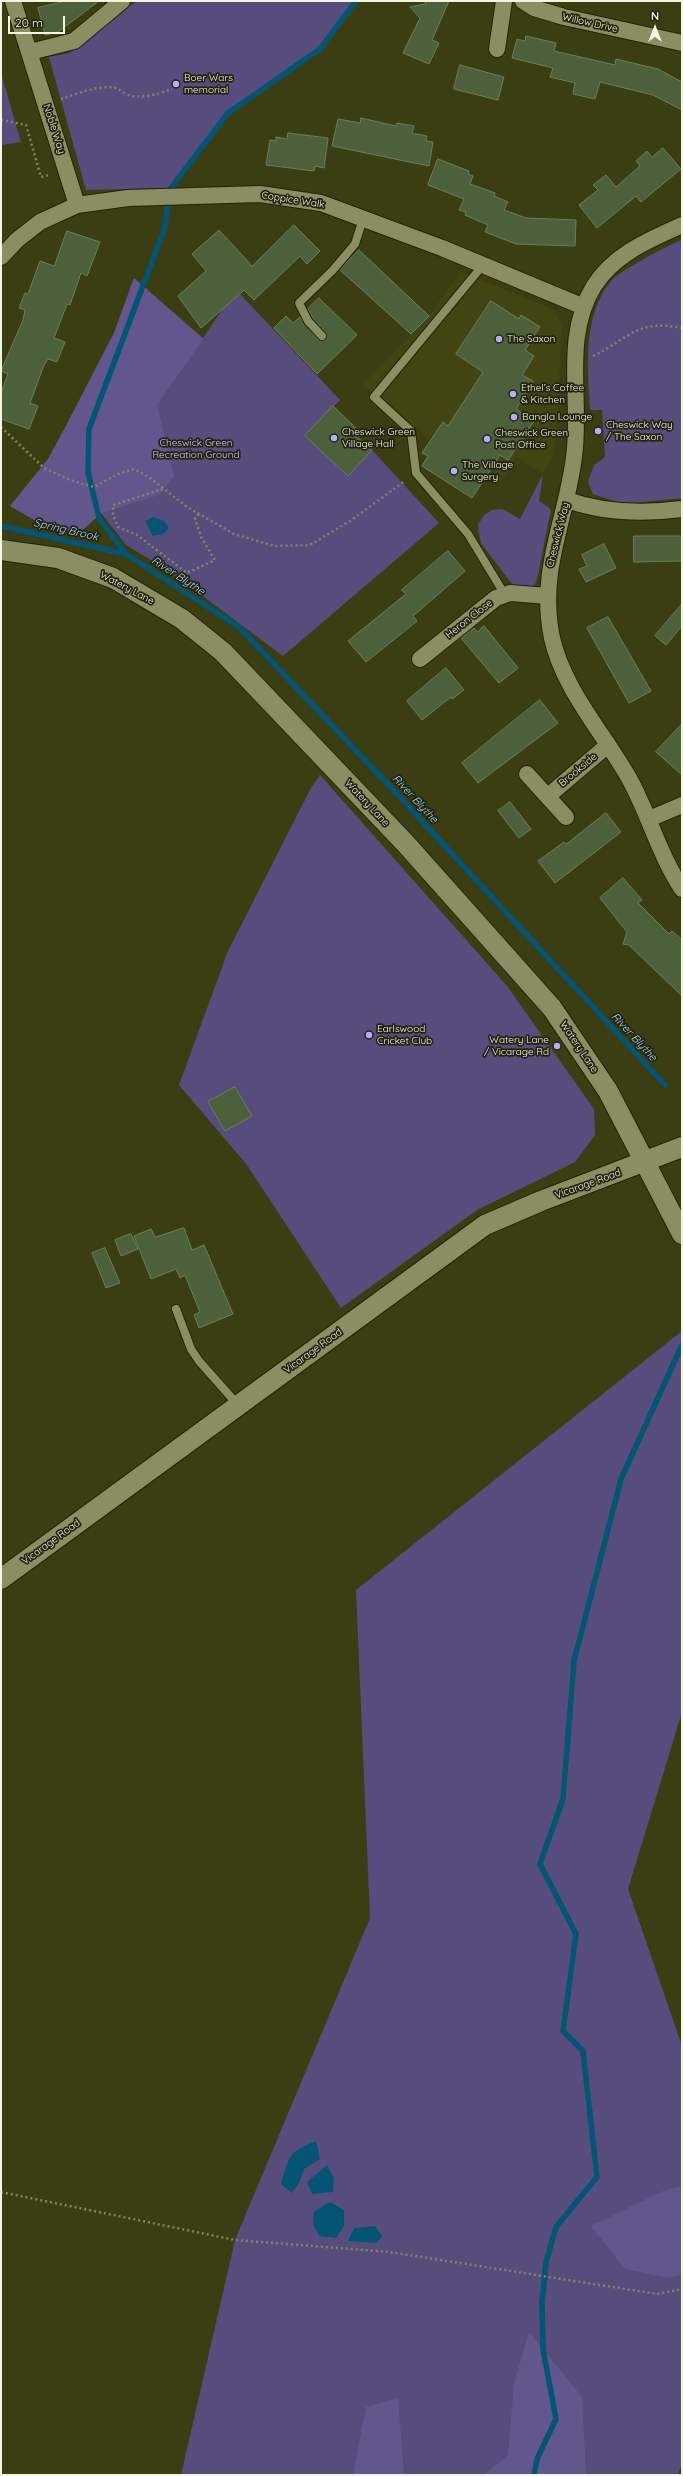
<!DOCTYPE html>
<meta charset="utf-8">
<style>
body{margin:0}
#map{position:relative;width:683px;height:2476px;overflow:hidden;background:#3b3e13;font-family:Quicksand,sans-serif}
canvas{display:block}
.frame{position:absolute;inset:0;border:2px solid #f3f6de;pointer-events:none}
.north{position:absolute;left:635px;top:8px;width:40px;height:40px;-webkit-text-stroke:3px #222311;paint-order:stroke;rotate:0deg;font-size:11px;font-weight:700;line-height:16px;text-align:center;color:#f3f6de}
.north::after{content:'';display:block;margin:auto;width:14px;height:18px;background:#f3f6de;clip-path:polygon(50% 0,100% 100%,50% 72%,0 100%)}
.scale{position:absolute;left:8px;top:16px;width:57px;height:18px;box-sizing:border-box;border:2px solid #f3f6de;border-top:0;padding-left:5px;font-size:12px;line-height:14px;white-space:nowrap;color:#f3f6de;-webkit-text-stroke:3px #222311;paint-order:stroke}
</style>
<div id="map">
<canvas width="683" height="2476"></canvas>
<div class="frame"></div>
<div class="north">N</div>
<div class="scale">20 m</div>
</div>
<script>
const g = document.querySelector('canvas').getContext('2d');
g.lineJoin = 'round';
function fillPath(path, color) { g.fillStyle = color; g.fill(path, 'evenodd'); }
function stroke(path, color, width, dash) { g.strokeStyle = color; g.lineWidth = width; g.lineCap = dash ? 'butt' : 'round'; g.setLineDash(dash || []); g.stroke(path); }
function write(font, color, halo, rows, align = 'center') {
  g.font = font + ' Quicksand,sans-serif'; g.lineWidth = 3.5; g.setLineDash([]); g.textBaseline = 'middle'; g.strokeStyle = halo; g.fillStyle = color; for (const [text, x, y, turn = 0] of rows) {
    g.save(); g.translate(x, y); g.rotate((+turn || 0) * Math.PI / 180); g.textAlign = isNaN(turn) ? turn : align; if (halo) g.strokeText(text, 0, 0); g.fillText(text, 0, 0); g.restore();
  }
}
fillPath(new Path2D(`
 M460 272 553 309 562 324 555 454 543 474 516 457 501 482 424 435 363 384 429 316Z`), '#424511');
fillPath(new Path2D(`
 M137 1H357L320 49 227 113 171 188 86 190 49 57 69 53Z
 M1 73 21 142 1 145Z
 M682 240V498L622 504 593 494 588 482 594 465 605 457 602 410H590C588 368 582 316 611 281 619 271 668 245 682 240Z
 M134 278 203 338 224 307 240 294 340 400 305 436 348 475 372 450 439 523 283 656 169 571 126 545 101 513 68 422 114 333Z
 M543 474 539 501 551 509 538 575 535 585 523 588 512 584 481 543 479 533 478 525 484 515 492 510 502 509 520 519Z
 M320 775 507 986 594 1109 595 1135 575 1162 477 1210 341 1308 247 1165 179 1085 228 951 311 788Z
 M682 1331V1712L628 1889 682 2046V2463L678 2475H181L235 2240 370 1918 356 1590Z`), '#564d7c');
fillPath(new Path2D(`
 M134 278 203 339 157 405 174 476 159 495 102 513 79 533 41 524 10 506 48 459 68 422 114 333Z
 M682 2186V2274L669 2278 625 2269 591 2226 663 2191Z
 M529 2332 582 2397 586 2475H484L508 2455 514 2384Z
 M398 2398 404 2475H353L366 2407Z`), '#62578c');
fillPath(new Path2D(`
 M153 517 164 521 169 528 163 534 153 536 145 521Z
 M316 2141 320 2159 304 2169 300 2181 292 2193 281 2184C290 2155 287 2153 316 2141Z
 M327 2165 334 2178 333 2192 312 2194 307 2182Z
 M330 2202 344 2210V2226L336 2238 319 2236 313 2224 314 2212Z
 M375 2226 382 2236 376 2243 348 2241 354 2228Z`), '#045473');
stroke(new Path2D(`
 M356 1 320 49 228 113 171 188 164 230 89 429 88 472 99 518 126 554 239 627 398 795 665 1085
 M1 526 126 554
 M534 2475 537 2459 556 2419 543 2349 542 2302 546 2262 556 2227 597 2177 583 2051 563 2031 576 1934 540 1864 563 1799 574 1661 621 1479 682 1345`), '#045473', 5.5);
const building = new Path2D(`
 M66 1H99L58 32 45 35 38 8Z
 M426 1H449L432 40 439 43 429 64 403 53 420 18 410 7 425 4Z
 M526 36 556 43 554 51 615 65 616 59 658 69 682 82V110L653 95 600 82 595 99 573 94 575 83 550 77 553 68 512 58 517 39 525 41Z
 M460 65 504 77 498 100 454 89Z
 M361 118 396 126 397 123 414 126 412 133 427 136 426 141 433 142 429 166 332 146 338 119 360 123Z
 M288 133 328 138 324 168 315 166 314 171 266 165 270 140 276 141V137L287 139Z
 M663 148 681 169 641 202 636 196 597 228 579 205 598 190 593 185 606 175 616 187 640 166 636 161 647 151 652 157Z
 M438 159 469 171 468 174 473 176 470 184 495 193 494 196 508 202 504 210 526 218 576 220 575 246 516 244 485 232 488 225 465 215 466 212 459 210 464 199 428 185Z
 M294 225 320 251 307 264 300 256 254 300 244 290 201 328 178 296 206 271 192 254 219 230 252 266Z
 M67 231 100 242 87 276 81 273 70 305 67 304 54 338 65 342 57 362 48 359 44 365 30 403 38 406 29 429 1 419V393L8 374 1 371 23 320 25 310 19 308 25 293 28 294 40 261 54 266Z
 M359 250 429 316 411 334 340 270Z
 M319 298 357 335 317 374 274 328 286 316 293 323 300 317 318 340H325L326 333 313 318 308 309Z
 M491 301 519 319 521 315 540 327 525 350 534 356 522 375 533 381 516 409 534 421 508 460 500 455 472 498 422 466 428 456 422 453 443 422 448 426 483 372 456 354Z
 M333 406 358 430 354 434 372 450 348 476 305 436Z
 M634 536H682V561L634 562Z
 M604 544 616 568 586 582 579 569 587 566 582 555Z
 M448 551 465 571 413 616 417 621 366 662 348 641 406 594 402 590Z
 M682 604V626L666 645 655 636Z
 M608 617 651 691 629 703 587 628Z
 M484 626 518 668 499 683 461 638 474 628 477 632Z
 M446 668 464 690 452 699 451 697 422 720 407 701Z
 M540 700 558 723 478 783 462 763Z
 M682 724V775L656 752Z
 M510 802 531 829 519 838 498 811Z
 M606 813 621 832 555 883 538 861 564 842 566 844Z
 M623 878 642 900 638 903 669 934 672 931 682 940V996L629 945 623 944 627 932 600 898Z
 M235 1087 252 1116 225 1131 208 1102Z
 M184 1228 192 1250 204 1245 233 1314 199 1328 194 1315 200 1312 185 1275 180 1278 176 1269 151 1279 134 1236 151 1229 155 1237Z
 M131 1234 138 1249 121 1256 115 1240Z
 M105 1248 120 1283 106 1288 92 1253Z`);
fillPath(building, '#4b603b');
stroke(building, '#6a805a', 1);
const service = new Path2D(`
 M483 265 374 397 411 431 416 473 468 534 505 595
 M322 336 308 321 299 303 333 270 355 244 363 219
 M176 1309 191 1349 199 1361 238 1405`);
const minor = new Path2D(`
 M13 1 77 205
 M523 1 534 8 564 17 682 43
 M497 49 504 1
 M30 52 74 41 122 1
 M682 225C649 240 614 254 594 286 562 338 582 400 574 457 566 521 538 571 552 638 563 689 605 735 630 780 649 815 660 856 682 889
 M1 257 17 240 40 222 77 205 128 198 260 194 321 203 442 248 584 307
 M567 500C604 513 643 514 682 509
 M420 659 496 598 510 593 548 596
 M527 774 566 817
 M548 796 608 745
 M649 819 682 805`);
const tertiary = new Path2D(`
 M1 550 58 558 113 578 182 619 223 652 406 844 552 1008 608 1091 682 1234
 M1 1579 485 1225 541 1201 682 1147`);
stroke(service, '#222404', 10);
stroke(minor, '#222404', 18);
stroke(tertiary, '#222404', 22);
stroke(new Path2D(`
 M61 99C76 94 94 87 109 87 117 87 120 91 126 94 139 100 159 94 172 89
 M1 120 26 125 41 177 50 175
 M593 356C630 338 636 319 682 328
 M1 427 44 468 70 480 94 487 120 473 134 469 149 477 187 507 234 534 274 546 310 545 350 521 405 481
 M163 489 113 505V515L118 527 137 535 187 573 215 560 201 537 195 518 199 514
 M1 2192 235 2240 390 2252 657 2294 682 2289`), '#838663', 2.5, [2, 3]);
stroke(service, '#8a8e62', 8);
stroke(minor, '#8a8e62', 16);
stroke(tertiary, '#8a8e62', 20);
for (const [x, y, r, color] of [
 [176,84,4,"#b9abf7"],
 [499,339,4,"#b9abf7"],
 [513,394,4,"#b9abf7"],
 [514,417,4,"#b9abf7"],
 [598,431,4,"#b9abf7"],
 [334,438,4,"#b9abf7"],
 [487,439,4,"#b9abf7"],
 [454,471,4,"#b9abf7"],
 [369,1035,4,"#b9abf7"],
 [557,1046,4,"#b9abf7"]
]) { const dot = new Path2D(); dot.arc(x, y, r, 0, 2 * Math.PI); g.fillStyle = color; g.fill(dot); stroke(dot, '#222311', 1.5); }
write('10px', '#f3f6de', '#222311', [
 ["Willow Drive",590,23,13],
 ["Noble Way",54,129,72],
 ["Coppice Walk",293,200,9],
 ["Cheswick Way",558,535,-76],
 ["Watery Lane",127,588,28],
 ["Heron Close",469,619,-38],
 ["Brookside",578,770,-40],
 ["Watery Lane",367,803,47],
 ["Watery Lane",579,1047,56],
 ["Vicarage Road",588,1184,-20],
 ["Vicarage Road",313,1351,-36],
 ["Vicarage Road",51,1542,-36]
]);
write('10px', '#f3f6de', '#222311', [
 ["Boer Wars",184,78],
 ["memorial",184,90],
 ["The Saxon",507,339],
 ["Ethel’s Coffee",521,388],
 ["& Kitchen",521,400],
 ["Bangla Lounge",522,417],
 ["Cheswick Way",606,425],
 ["/ The Saxon",606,437],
 ["Cheswick Green",342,432],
 ["Village Hall",342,444],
 ["Cheswick Green",495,433],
 ["Post Office",495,445],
 ["The Village",462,465],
 ["Surgery",462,477],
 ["Earlswood",377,1029],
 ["Cricket Club",377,1041],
 ["Watery Lane",549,1040,"right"],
 ["/ Vicarage Rd",549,1052,"right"]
], 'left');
write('10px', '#d3cbfc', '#222311', [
 ["Cheswick Green",196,443],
 ["Recreation Ground",196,455]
]);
write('italic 11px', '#a2d8f5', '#222311', [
 ["Spring Brook",66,530,13],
 ["River Blythe",178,576,33],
 ["River Blythe",415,799,47],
 ["River Blythe",634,1037,47]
]);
</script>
